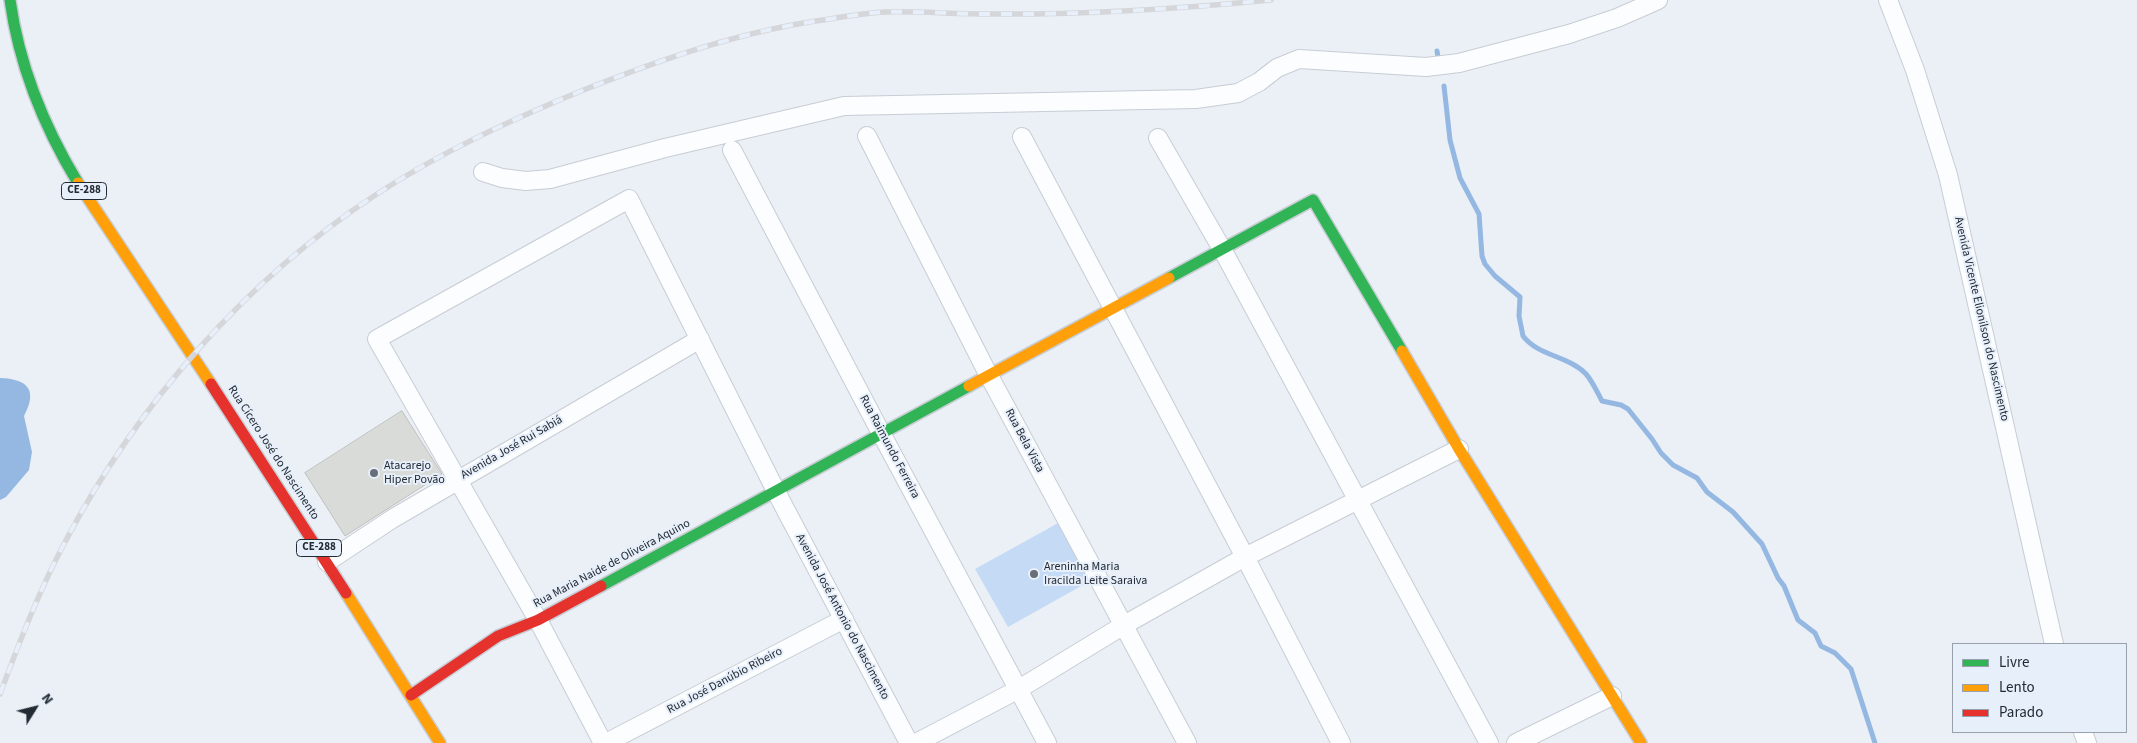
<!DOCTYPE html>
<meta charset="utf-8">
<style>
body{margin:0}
#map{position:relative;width:2137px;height:743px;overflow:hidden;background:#ebf0f6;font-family:"Source Sans 3",sans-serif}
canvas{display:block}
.legend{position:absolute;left:1952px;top:643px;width:175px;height:90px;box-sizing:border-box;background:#e7effa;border:1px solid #98a0ab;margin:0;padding:6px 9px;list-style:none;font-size:15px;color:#222a34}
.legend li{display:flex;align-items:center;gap:10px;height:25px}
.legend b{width:25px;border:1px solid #98a0ab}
.north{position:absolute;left:10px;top:683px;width:50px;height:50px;-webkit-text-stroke:4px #e7effa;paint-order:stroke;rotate:54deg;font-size:14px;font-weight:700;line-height:20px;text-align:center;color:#222a34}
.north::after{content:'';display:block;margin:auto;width:18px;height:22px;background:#222a34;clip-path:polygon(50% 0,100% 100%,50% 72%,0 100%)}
</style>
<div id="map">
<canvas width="2137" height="743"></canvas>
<ul class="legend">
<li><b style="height:6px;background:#30b455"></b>Livre</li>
<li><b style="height:6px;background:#ff9f0a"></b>Lento</li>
<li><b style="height:6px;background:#e5322d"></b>Parado</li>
</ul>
<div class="north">N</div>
</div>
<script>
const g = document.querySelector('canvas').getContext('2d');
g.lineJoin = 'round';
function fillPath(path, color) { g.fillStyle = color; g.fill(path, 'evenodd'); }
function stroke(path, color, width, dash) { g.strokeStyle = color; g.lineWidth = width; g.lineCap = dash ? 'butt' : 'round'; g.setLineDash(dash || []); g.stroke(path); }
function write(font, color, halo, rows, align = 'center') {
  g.font = font + ' "Source Sans 3",sans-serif'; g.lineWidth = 4; g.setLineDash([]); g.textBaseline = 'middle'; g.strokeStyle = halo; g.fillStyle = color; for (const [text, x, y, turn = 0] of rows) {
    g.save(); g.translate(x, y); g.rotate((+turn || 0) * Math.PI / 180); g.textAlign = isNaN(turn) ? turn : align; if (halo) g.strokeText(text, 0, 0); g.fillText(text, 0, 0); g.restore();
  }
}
fillPath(new Path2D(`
 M1060 522 1092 580 1008 627 975 569Z`), '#c5dbf5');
fillPath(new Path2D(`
 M0 378C28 379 38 390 24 416L32 452 29 470 6 497 0 500Z`), '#95b8e2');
stroke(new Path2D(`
 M1437 51 1438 57
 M1444 86 1450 140 1460 178 1479 214 1482 256 1485 264 1495 276 1520 297 1519 316 1523 336C1538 356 1569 356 1586 374 1593 382 1597 392 1602 401L1621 405 1628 409 1652 439 1661 453 1673 465 1697 478 1707 492 1733 512 1762 544 1778 578 1784 586 1798 620 1815 633 1821 646 1835 653 1851 669 1875 743`), '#95b8e2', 5);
const building = new Path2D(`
 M402 411 442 474 345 536 305 473Z`);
fillPath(building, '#d8dbd7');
stroke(building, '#bdc0bc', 1);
const street = new Path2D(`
 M1888 0 1915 70 1948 175 2054 644
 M867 136 987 372 1187 743
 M1022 137 1245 557 1341 743
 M1158 138 1222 249 1489 743
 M732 150 881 433 1047 743
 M483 172 502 178 526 181 550 179 665 148 844 106 1196 99 1238 93 1259 82 1277 68 1299 59 1426 67 1459 63 1569 34 1617 18 1658 0
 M327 562 392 519 700 339
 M2083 732 2087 743
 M603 743 538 620 377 339 629 199 782 503 909 743
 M606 743 844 619
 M916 743 1019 689 1124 625 1245 557 1459 449
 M1516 743 1612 696`);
const fast = new Path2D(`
 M10 0C19 65 44 127 78 183
 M1169 278 1313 200 1402 351
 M601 586 969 386`);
const slow = new Path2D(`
 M78 183 211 384
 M1402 351 1459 449 1641 743
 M969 386 1169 278
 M346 593 440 743`);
const jam = new Path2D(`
 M211 384 346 593
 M411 695 498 636 538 620 601 586`);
stroke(street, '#c7cdd5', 20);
stroke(fast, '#c7cdd5', 14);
stroke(slow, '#c7cdd5', 14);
stroke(jam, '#c7cdd5', 14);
stroke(street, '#fcfdfe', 18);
stroke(fast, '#30b455', 11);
stroke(slow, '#ff9f0a', 11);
stroke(jam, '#e5322d', 11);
const rail = new Path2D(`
 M0 694C19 643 39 591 65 542 138 404 246 279 377 194 441 152 511 120 581 91 662 59 744 30 830 19 848 16 867 13 885 12 919 11 953 14 987 14 1082 15 1177 9 1271 0`);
stroke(rail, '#d5d6d9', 5.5);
stroke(rail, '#e7effa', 4, [11]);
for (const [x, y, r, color] of [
 [374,473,5,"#686f78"],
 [1034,574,5,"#686f78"]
]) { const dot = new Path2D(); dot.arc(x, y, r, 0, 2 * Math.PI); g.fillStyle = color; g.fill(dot); stroke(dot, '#e7effa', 2); }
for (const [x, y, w] of [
 [84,191,45],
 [319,548,45]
]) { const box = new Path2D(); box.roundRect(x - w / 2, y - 8.5, w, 17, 4); g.fillStyle = '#e7effa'; g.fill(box); stroke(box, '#222a34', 1); }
write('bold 11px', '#222a34', null, [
 ["CE-288",84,191],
 ["CE-288",319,548]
]);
write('12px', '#222a34', '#e7effa', [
 ["Avenida Vicente Elionilson do Nascimento",1981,319,77],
 ["Rua Bela Vista",1024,441,62],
 ["Rua Raimundo Ferreira",889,447,62],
 ["Avenida José Rui Sabiá",512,448,-30],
 ["Rua Cícero José do Nascimento",273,453,57],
 ["Rua Maria Naide de Oliveira Aquino",612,564,-28],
 ["Avenida José Antonio do Nascimento",842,617,62],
 ["Rua José Danúbio Ribeiro",725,681,-28]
]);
write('12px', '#222a34', '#e7effa', [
 ["Atacarejo",384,466],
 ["Hiper Povão",384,480],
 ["Areninha Maria",1044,567],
 ["Iracilda Leite Saraiva",1044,581]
], 'left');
</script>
